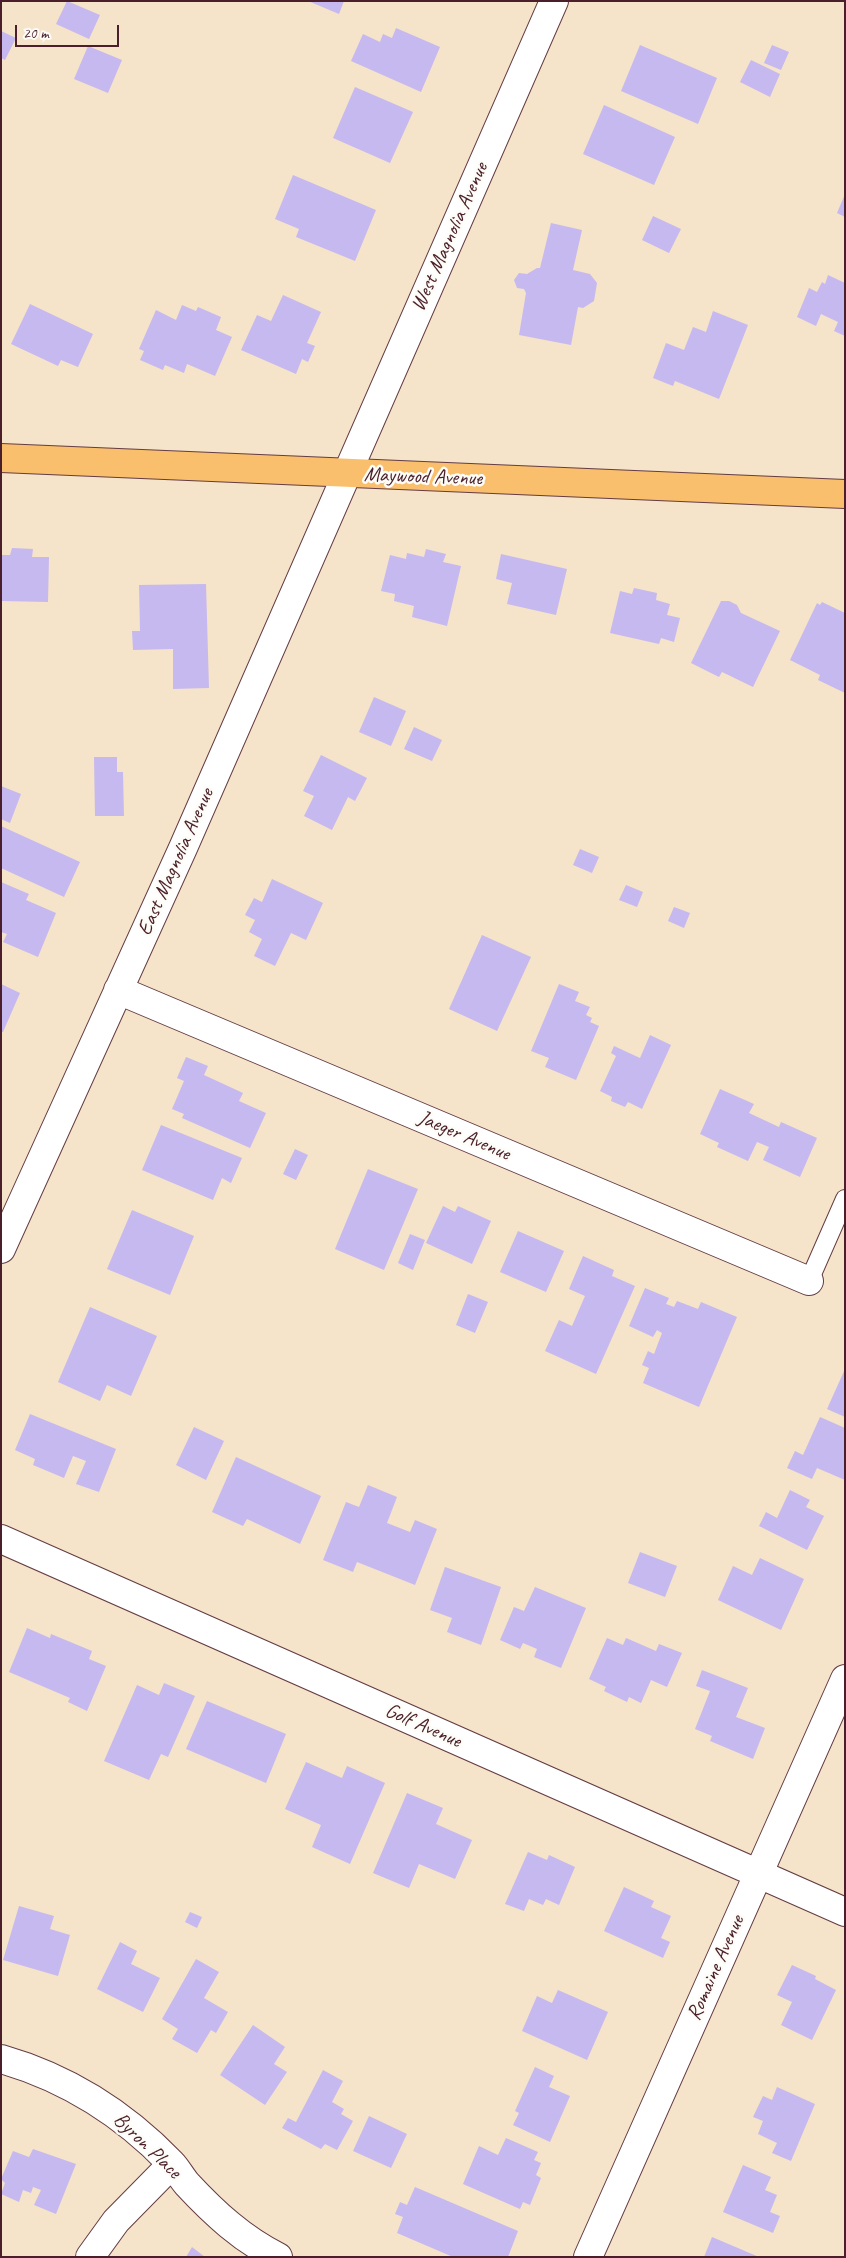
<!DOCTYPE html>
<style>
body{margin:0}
#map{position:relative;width:846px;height:2258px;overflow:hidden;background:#f5e3ca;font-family:Caveat,sans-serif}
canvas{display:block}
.frame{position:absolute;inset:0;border:2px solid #4a1f2b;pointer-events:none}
.scale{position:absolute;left:15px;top:25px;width:104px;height:22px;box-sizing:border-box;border:2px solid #4a1f2b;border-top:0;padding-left:6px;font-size:15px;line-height:18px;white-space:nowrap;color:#4a1f2b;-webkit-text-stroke:4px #fdfcf7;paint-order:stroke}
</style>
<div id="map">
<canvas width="846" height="2258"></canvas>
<div class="frame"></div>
<div class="scale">20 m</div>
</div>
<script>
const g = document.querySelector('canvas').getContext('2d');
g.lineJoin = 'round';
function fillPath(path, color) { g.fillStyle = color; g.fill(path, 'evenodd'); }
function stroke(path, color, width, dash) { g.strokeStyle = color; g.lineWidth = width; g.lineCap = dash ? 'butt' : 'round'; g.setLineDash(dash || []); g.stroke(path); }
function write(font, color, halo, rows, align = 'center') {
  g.font = font + ' Caveat,sans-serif'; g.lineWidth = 5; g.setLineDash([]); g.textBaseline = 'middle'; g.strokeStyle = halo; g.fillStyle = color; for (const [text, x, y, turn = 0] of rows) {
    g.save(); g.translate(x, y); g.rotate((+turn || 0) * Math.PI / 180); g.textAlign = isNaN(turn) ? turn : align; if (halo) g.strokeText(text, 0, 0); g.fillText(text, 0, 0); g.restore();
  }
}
fillPath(new Path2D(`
 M67 1 100 15 89 39 56 24Z
 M308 1H344L339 14Z
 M396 28 440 47 421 92 351 61 363 34 380 42 383 34 392 38Z
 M1 31 16 38 5 60 1 58Z
 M640 45 717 78 698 124 621 91Z
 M772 45 789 52 781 70 764 63Z
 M88 46 122 60 108 93 74 79Z
 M751 60 780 74 770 97 740 82Z
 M355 87 413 112 390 163 333 138Z
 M604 105 675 137 654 185 583 154Z
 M293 175 376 210 355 261 296 237 299 229 275 219Z
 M845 194V217L837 213Z
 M653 216 681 229 669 253 642 240Z
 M551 223 582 230 573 270 590 274 597 283 594 301 583 308 578 307 571 345 519 335 526 293 524 289 517 288 514 280 519 273 527 274 537 268H540Z
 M828 275 845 283V336L834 331 838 322 821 314 816 326 797 317 809 288 817 292 822 282 825 284Z
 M283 295 321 312 307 343 315 346 308 362 302 359 296 374 241 350 257 315 271 321Z
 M30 304 93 334 78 367 61 360 58 366 11 344Z
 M182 305 196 311 198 307 221 317 216 330 232 337 215 376 187 364 184 373 165 365 163 370 140 360 144 351 139 349 156 310 176 320Z
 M713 311 748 325 719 399 675 381 673 386 653 378 666 343 684 350 693 327 706 332Z
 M12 548 33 549 32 557H49L48 602 1 601V555H10Z
 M426 549 446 554 443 562 461 566 447 626 412 617 414 606 394 601 395 594 381 591 390 555 406 559 407 553 424 557Z
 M501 554 567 569 556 615 507 604 512 583 496 579Z
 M206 584 209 688 173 689V649L133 650 132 631H140L139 585Z
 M634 588 657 593 656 600 670 604 667 615 680 618 674 642 661 638 659 644 610 633 620 591 632 594Z
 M721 601H729L737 605 741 613 780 631 753 687 722 672 719 677 691 663Z
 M822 602 845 613V693L818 680 820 675 790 660 817 603 820 605Z
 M374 697 406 711 391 746 359 732Z
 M414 727 442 740 432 761 404 749Z
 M321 755 367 778 355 801 348 797 332 830 304 816 314 796 303 791Z
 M94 757H117V772H123L124 816H95Z
 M1 786 21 794 10 823 1 819Z
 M1 826 80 862 64 897 1 868Z
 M580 849 599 857 592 873 573 865Z
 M272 879 323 903 306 940 291 933 275 966 254 956 262 939 249 932 255 920 245 915 254 898 262 902Z
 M1 882 29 894 26 900 56 913 38 957 3 942 7 934 1 932Z
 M626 885 643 892 637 907 619 900Z
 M674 907 690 913 684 928 668 921Z
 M482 935 531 957 497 1031 449 1009Z
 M1 984 20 993 3 1032H1Z
 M559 984 579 992 575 1001 590 1007 586 1015 592 1018 590 1022 599 1026 576 1080 545 1067 549 1058 531 1051Z
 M650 1035 671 1045 642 1109 628 1102 625 1107 611 1101 612 1097 600 1091 616 1056 611 1053 614 1046 640 1058Z
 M186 1057 208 1066 204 1075 243 1093 239 1101 266 1113 250 1148 182 1118 184 1114 172 1109 184 1081 177 1078Z
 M720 1089 754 1104 749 1113 779 1127 781 1122 817 1138 800 1177 763 1160 769 1147 757 1142 748 1161 717 1147 719 1143 700 1134Z
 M161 1125 242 1158 231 1183 222 1178 213 1200 142 1170Z
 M295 1149 308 1155 296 1180 283 1174Z
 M368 1169 418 1189 384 1270 335 1249Z
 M443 1206 455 1212 458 1206 491 1221 472 1264 426 1243Z
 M132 1210 194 1236 170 1295 107 1269Z
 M518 1231 564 1251 546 1292 500 1272Z
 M410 1234 425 1240 413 1270 398 1263Z
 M583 1256 614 1270 612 1276 635 1286 596 1374 545 1351 559 1320 572 1326 585 1296 569 1289Z
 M645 1288 669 1298 666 1304 674 1307 677 1301 698 1309 701 1302 737 1317 699 1407 643 1383 649 1368 642 1365 648 1351 654 1354 662 1333 657 1330 653 1337 629 1326Z
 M468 1294 488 1302 475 1333 456 1325Z
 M90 1307 157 1336 131 1396 107 1385 100 1401 58 1382Z
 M845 1369V1417L827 1409Z
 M30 1414 116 1449 99 1492 76 1484 86 1461 73 1456 64 1478 33 1465 35 1459 15 1450Z
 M820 1417 845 1428V1480L817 1468 812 1479 787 1468 795 1451 803 1455Z
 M194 1427 224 1441 206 1480 176 1465Z
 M236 1457 321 1496 300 1544 247 1519 243 1526 212 1512Z
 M368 1485 397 1497 387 1523 410 1532 415 1520 437 1529 415 1585 357 1562 353 1572 323 1560 346 1502 359 1507Z
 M790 1490 810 1500 806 1507 824 1516 807 1550 759 1526 766 1512 777 1518Z
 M640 1552 677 1566 665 1597 628 1583Z
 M760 1558 804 1579 781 1630 718 1600 733 1566 752 1575Z
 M445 1567 501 1587 481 1645 447 1632 452 1618 430 1610Z
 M535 1587 586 1608 561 1668 534 1657 537 1649 523 1643 520 1649 500 1640 514 1607 524 1611Z
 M27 1628 50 1638 51 1634 92 1651 89 1659 106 1666 87 1711 68 1702 70 1698 9 1672Z
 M607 1638 623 1645 626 1638 656 1651 659 1644 682 1653 667 1687 651 1680 641 1703 629 1697 627 1702 604 1691 606 1687 589 1679Z
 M702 1670 748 1688 736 1717 765 1728 753 1759 710 1741 712 1736 695 1729 710 1691 696 1686Z
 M164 1683 195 1696 168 1757 161 1754 149 1780 104 1761 137 1685 159 1695Z
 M207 1701 286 1734 266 1783 186 1749Z
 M306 1762 342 1778 347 1766 385 1783 350 1864 312 1847 321 1825 285 1809Z
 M407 1793 443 1808 436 1824 472 1840 455 1879 419 1864 409 1888 373 1873Z
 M528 1852 547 1860 549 1855 575 1867 559 1905 546 1899 543 1905 529 1899 524 1911 505 1904Z
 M624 1887 654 1901 651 1907 671 1916 661 1938 670 1942 663 1958 604 1931Z
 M19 1906 54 1916 50 1929 70 1935 58 1976 3 1960Z
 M190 1912 202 1917 197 1928 185 1922Z
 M120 1942 137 1951 131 1964 160 1978 143 2012 97 1989Z
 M196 1959 219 1972 204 1998 228 2012 216 2033 211 2030 197 2053 172 2039 178 2029 162 2019Z
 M792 1965 816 1976 815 1979 836 1990 812 2040 781 2025 792 2002 777 1995Z
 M558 1990 608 2012 587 2060 522 2031 537 1996 552 2003Z
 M253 2025 285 2047 274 2064 287 2072 265 2105 220 2075Z
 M535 2067 554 2076 549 2087 570 2096 550 2142 513 2125 519 2113 515 2111Z
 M323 2070 343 2081 332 2102 344 2109 341 2114 353 2121 337 2150 325 2144 321 2149 282 2128 288 2118 296 2122Z
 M777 2087 815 2104 791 2161 772 2153 777 2143 758 2134 763 2121 753 2117 763 2096 772 2100Z
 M369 2116 407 2134 391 2168 353 2151Z
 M506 2138 538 2152 534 2160 541 2163 536 2175 541 2178 530 2205 523 2202 520 2209 463 2184 479 2146 498 2155Z
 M33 2149 76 2164 56 2214 34 2205 41 2190 33 2187 31 2193 23 2190 19 2202 1 2194 5 2183 1 2179 13 2151 29 2157Z
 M743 2165 771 2177 765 2190 777 2195 770 2212 780 2216 773 2233 723 2212Z
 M415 2187 518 2231 508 2257H453L397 2233 403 2217 395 2214 400 2202 407 2205Z
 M712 2237 759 2257H704Z
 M192 2247 205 2257H186Z`), '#c6b9ef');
const lane = new Path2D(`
 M809 1281 845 1199`);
const street = new Path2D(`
 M118 990 809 1281
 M1 1249 183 848 554 1
 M1 1539 845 1912
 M1 2059C67 2078 123 2113 171 2163 177 2169 181 2177 187 2184 214 2213 242 2239 278 2257
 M90 2257 116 2221 172 2164
 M588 2257 845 1679`);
const primary = new Path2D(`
 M1 458 845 494`);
stroke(lane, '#643c43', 20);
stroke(street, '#643c43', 30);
stroke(primary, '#643c43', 30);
stroke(lane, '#fff', 18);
stroke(street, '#fff', 28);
stroke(primary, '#f9bf6d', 28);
write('21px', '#4a1f2b', '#fdfcf7', [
 ["West Magnolia Avenue",450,237,-66],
 ["Maywood Avenue",423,477,2],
 ["East Magnolia Avenue",176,862,-66],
 ["Jaeger Avenue",464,1136,23],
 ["Golf Avenue",423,1726,24],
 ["Romaine Avenue",716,1968,-66],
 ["Byron Place",147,2146,44]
]);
</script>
